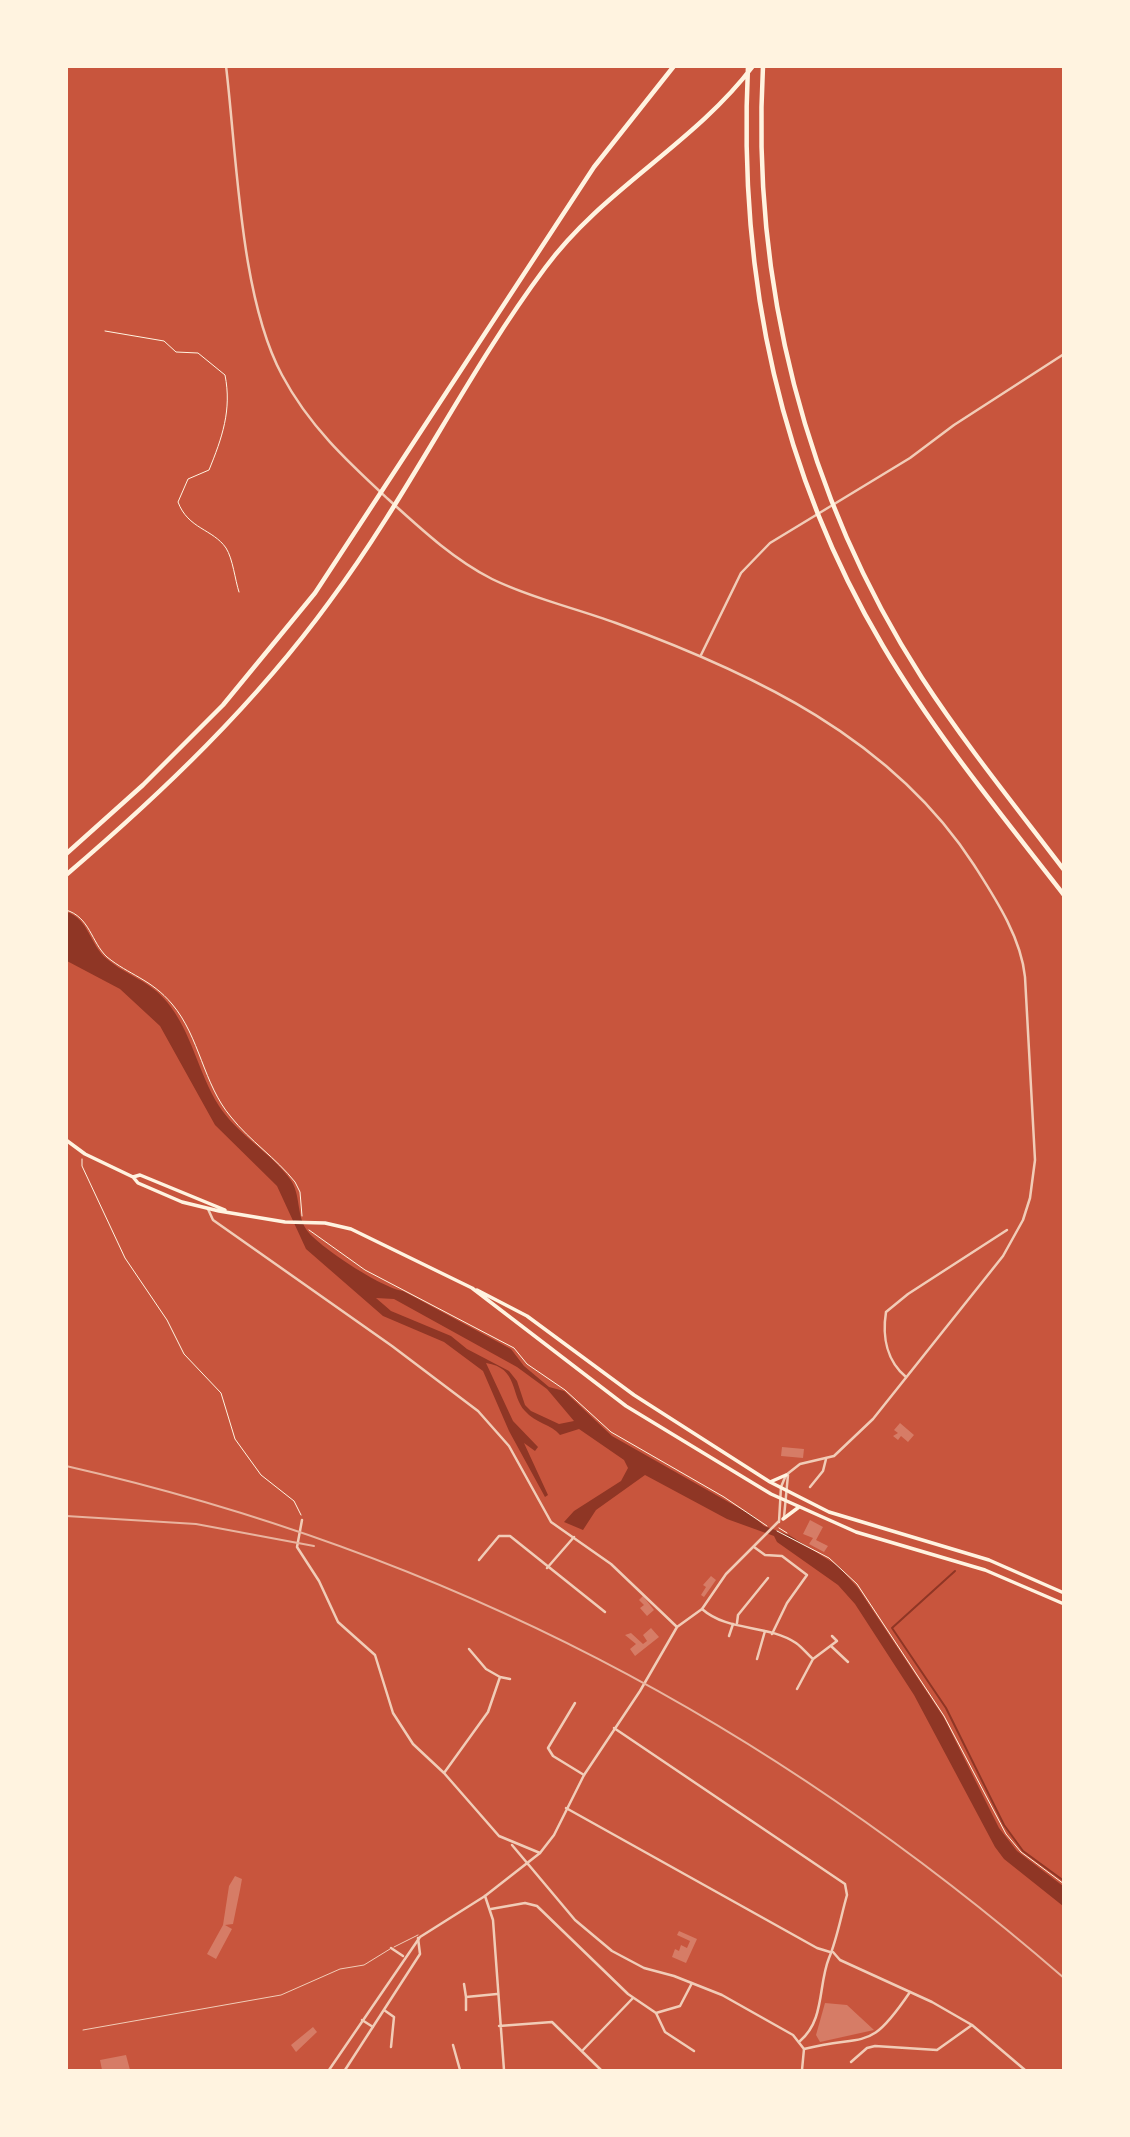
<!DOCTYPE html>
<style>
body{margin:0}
#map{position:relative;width:1130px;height:2137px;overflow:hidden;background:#c8553d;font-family:Lato,sans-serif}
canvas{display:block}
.frame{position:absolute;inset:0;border:68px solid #fff3e0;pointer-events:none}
</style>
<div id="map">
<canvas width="1130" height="2137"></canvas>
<div class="frame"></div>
</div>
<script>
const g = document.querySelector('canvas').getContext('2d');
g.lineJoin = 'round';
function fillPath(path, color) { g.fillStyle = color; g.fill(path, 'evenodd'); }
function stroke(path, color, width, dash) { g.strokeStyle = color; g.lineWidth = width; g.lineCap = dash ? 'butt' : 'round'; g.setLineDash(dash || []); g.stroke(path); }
fillPath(new Path2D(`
 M66 912C89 918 90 946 107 959 127 976 149 980 167 1002 192 1032 198 1073 219 1106 238 1135 270 1152 290 1179 301 1194 296 1213 306 1229 317 1246 382 1288 403 1291L511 1349 524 1366 549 1387 564 1391 612 1436 753 1516 764 1526 789 1535 838 1566 858 1588 944 1718 999 1828 1017 1851 1063 1886V1906L1004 1859 995 1847 914 1695 855 1604 838 1585 777 1542 774 1536 727 1519 645 1475 596 1510 583 1530 564 1522 574 1511 621 1481 628 1468 624 1460 579 1429 560 1435C551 1424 535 1423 525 1411 510 1395 519 1368 486 1363L513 1421 538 1447 535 1451 524 1443 548 1495 545 1497 509 1431 483 1371 444 1342 383 1316 306 1249 277 1186 215 1125 160 1026 120 989 67 961ZM376 1298 394 1299 517 1367 547 1389 574 1421 559 1424 531 1411 525 1405 517 1381 509 1371 467 1349 451 1336 391 1311Z`), '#8f3625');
stroke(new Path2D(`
 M955 1571 892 1628 946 1708 1004 1825 1023 1851 1064 1881`), '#8f3625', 2);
fillPath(new Path2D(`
 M900 1423 914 1435 908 1442 901 1436 898 1440 893 1436 898 1433 894 1430Z
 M782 1447 804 1449 803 1458 781 1456Z
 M810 1520 823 1527 816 1540 828 1546 824 1552 809 1544 813 1538 803 1534Z
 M711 1576 716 1580 704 1597 701 1595 706 1587 703 1585Z
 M643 1596 654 1610 647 1616 640 1608 644 1605 639 1600Z
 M651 1628 659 1637 635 1656 630 1649 636 1644 625 1635 631 1633 643 1644 647 1641 643 1635Z
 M235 1876 242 1879 240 1890 233 1924 225 1925 232 1929 216 1959 207 1954 223 1925 229 1886Z
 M679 1931 697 1939 686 1963 672 1957 675 1949 679 1951 681 1945 687 1948 690 1941 677 1935Z
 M825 2003 847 2005 874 2030 820 2042 816 2035Z
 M313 2027 317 2032 296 2052 291 2045Z
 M126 2055 130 2070H102L100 2060Z`), '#d67c66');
stroke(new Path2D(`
 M105 331 164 341 176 352 198 353 225 375C232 410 222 438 209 470L188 479 178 502C188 529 213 529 226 548 233 559 235 580 239 592
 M66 910C90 917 91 942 107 957 129 975 151 979 172 1004 200 1037 203 1084 231 1117 250 1141 276 1158 295 1182L300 1192 302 1216
 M82 1159V1166L125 1258 167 1320 184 1354 221 1393 235 1439 261 1475 294 1501 301 1515
 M309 1230 365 1270 514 1348 527 1364 565 1390 611 1432 724 1497 767 1526
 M779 1528 787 1533
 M777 1531 829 1558 857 1584 944 1716 1006 1834 1021 1852 1064 1884`), '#fff3e0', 1);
stroke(new Path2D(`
 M394 1947 418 1935
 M83 2030 281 1995 340 1969 364 1965 390 1949`), '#f1ccb7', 1);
stroke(new Path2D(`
 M701 655 741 573 770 543 910 458 954 425 1064 354
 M906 1377C887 1361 882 1337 886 1312L908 1294 1007 1230
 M810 1487 823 1471 826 1459
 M302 1520 297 1547 319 1581 338 1622 375 1655 393 1713 413 1744 444 1773 499 1836 540 1853
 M754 1547 765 1555 782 1556 807 1575 787 1603 772 1634
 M479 1560 499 1536H510L605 1612
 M547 1568 574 1537
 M702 1609C728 1632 767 1624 796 1643 803 1648 807 1654 813 1659L837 1641 832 1636
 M737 1623 738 1615 768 1578
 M729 1636 733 1624
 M831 1646 848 1662
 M757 1659 765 1631
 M500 1677 510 1679
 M797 1689 813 1659
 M575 1703 548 1748 553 1756 584 1775
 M444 1773 488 1712 500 1677 486 1669 469 1649
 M566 1808 817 1948 830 1952
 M512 1845 528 1864
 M485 1896 493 1920 504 2070
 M491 1909 525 1903 537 1906 628 1994 656 2013 680 2006 692 1983
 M391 1948 403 1956
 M464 1984 466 1997 497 1994
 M384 2010 394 2017 391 2047
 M466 2010V1997
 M656 2013 665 2032 694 2051
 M362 2020 373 2027
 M499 2026 552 2022 601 2070
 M453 2045 460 2070
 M804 2049C868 2033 868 2054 910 1992
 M582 2051 633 1998
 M851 2062 867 2048 875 2046 937 2050 972 2025
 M345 2070 420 1954 418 1938`), '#f1ccb7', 2.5);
stroke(new Path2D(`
 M226 66C237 157 240 297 282 375 309 426 347 461 388 499 421 529 453 559 492 579 531 598 575 608 616 623 753 673 892 738 974 865 995 898 1021 937 1025 977L1035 1160 1030 1198 1023 1220 1003 1256 873 1419 834 1456 800 1464 786 1475 781 1487 779 1522
 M208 1209 213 1220 392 1346 478 1411 509 1446 551 1522 611 1564 677 1627
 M784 1517 788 1475
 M614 1728 845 1884 847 1895C841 1916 837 1939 829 1958 818 1985 825 2020 800 2041
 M528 1864 575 1920 612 1951 644 1968 674 1976 722 1995 793 2035 804 2049 802 2070
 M833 1952 840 1960 932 2002 972 2025 1025 2070
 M329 2070 420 1937 485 1896 540 1853 554 1835 584 1775 640 1691 677 1627 702 1609 726 1574 779 1521`), '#f1ccb7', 2.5);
stroke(new Path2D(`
 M66 1140 85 1154 133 1177 138 1183 182 1202 219 1211 285 1222 325 1223 351 1229 472 1288 626 1406 771 1494 856 1532 985 1570 1064 1604
 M133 1177 140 1175 225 1210
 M477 1290 527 1316 634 1395 770 1482 829 1512 989 1560 1064 1593
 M770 1482 786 1475
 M783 1519 799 1507`), '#fff3e0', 3.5);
stroke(new Path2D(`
 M748 66C738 273 777 467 883 646 935 734 1001 814 1064 895
 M763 66C751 282 805 496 922 678 965 744 1016 807 1064 870
 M66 854 143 785 223 705 315 593 594 167 674 66
 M66 875C163 792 255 704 330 601 409 495 466 374 545 268 603 189 694 144 753 66`), '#fff3e0', 4.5);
stroke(new Path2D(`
 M66 1466C448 1553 769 1722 1064 1978
 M66 1516 196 1524 314 1546`), '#e9b49f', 2);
</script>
